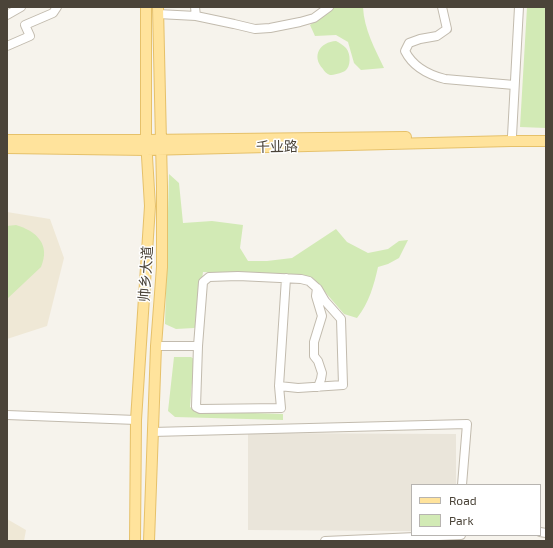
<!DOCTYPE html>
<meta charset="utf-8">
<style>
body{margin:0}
#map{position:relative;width:553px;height:548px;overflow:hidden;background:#f6f3ec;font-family:"Exo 2",sans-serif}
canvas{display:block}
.frame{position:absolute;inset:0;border:8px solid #4b4439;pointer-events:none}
.legend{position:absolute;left:411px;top:484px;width:130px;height:52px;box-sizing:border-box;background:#fff;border:1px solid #b7b4b0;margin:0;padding:5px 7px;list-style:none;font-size:12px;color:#4b4439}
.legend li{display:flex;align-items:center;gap:8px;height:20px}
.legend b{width:20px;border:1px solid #b7b4b0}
</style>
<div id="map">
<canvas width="553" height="548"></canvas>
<div class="frame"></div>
<ul class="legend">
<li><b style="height:5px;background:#ffe39c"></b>Road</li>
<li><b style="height:11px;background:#d2eab5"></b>Park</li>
</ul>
</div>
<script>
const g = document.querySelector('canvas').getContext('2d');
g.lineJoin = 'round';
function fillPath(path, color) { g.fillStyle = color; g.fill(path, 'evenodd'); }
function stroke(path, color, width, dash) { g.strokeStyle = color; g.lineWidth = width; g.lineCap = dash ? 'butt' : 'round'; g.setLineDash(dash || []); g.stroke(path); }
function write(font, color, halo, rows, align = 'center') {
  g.font = font + ' "Exo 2","Noto Sans SC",sans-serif'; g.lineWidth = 3; g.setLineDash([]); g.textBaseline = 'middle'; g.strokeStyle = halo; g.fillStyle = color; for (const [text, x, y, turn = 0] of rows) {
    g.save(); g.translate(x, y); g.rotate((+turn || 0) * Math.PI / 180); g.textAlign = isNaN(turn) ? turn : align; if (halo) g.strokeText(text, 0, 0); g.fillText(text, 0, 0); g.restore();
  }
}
fillPath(new Path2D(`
 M248 433 456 434V485H412V531L248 530Z`), '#eae5da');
fillPath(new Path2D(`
 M7 212 50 219 64 258 47 326 7 339Z
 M7 519 26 530 24 541H7Z`), '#efe8d6');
fillPath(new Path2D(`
 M334 7H363C364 29 375 49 384 68L361 70 354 63 348 42 336 35 315 36 310 25Z
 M527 7H546V128L520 127Z
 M336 41C340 43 343 45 346 48 351 54 351 67 345 71 341 73 334 75 330 75 327 74 324 71 323 69 311 56 320 42 336 41Z
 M169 174 179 183 183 223 212 221 243 225 240 248 248 261H267L292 258 336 229 347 242 368 253 388 249 399 241 408 240 399 258 388 264 378 267C374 285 369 303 357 318L344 314 313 278 302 275 203 272 196 327 194 328 176 329 165 324Z
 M16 225C36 231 51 244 41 267L7 299V226Z
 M174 357H191L194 359 190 407 195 411 283 414V420L175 417 168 411Z`), '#d2eab5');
const minor = new Path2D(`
 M195 7 196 16
 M442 7 447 29 437 36 420 39 409 43 405 51C413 67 429 75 445 79L514 85
 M158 14 196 16 234 24 255 29 270 28 300 22 314 18 329 7
 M7 15 21 7
 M7 46 30 36 25 25 53 13 57 7
 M512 136 519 7
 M317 288 316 296 322 316 314 342V356L318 361 322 373 321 379 318 387
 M156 346H198L203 282 209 277 238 276 301 279 309 281 318 289 325 301 341 319 343 385 298 388 279 386 281 408 200 409 196 407 198 346
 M279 386 286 278
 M7 415 136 420
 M152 432 467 424 462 485
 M540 532 546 533
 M325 541 461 535`);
const major = new Path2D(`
 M7 140H146L406 137
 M7 148 146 150 511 141H546
 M135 541 136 420 150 206 146 140V7
 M149 541 156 346 162 267V187L158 7`);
stroke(minor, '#c2bbae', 10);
stroke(major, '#e6c16a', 12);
stroke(minor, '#fff', 8);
stroke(major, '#ffe39c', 10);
write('14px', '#4b4439', '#fff', [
 ["千业路",277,147,-1],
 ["帅乡大道",146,274,-86]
]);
</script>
